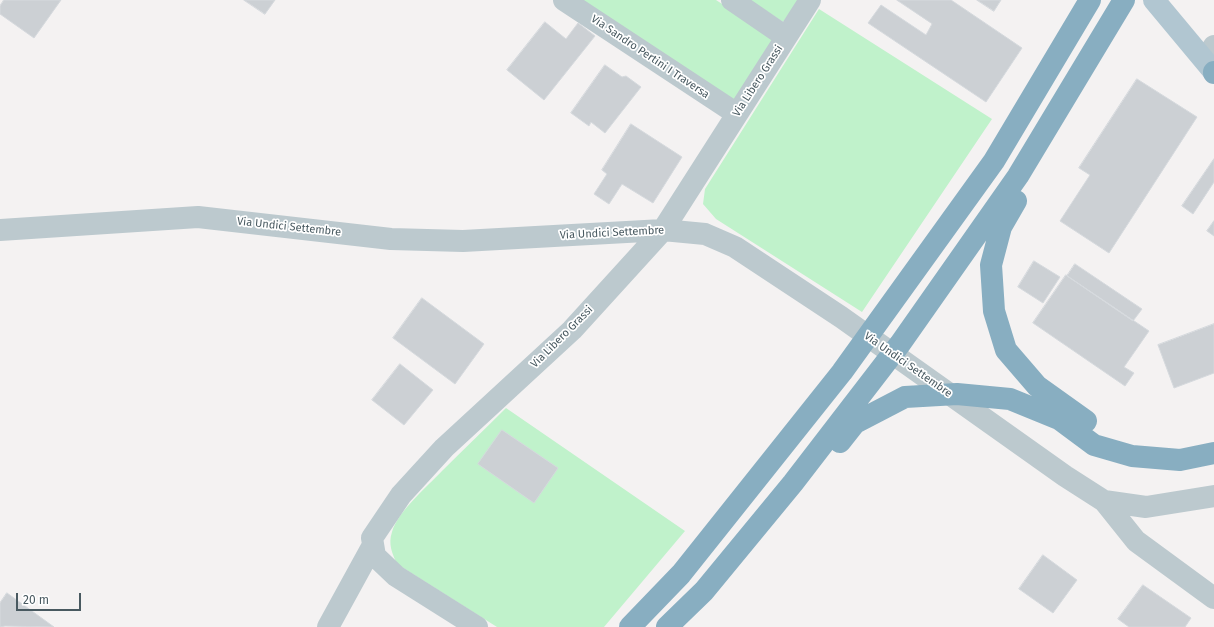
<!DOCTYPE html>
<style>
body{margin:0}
#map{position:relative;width:1214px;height:627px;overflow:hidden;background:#f4f2f2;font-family:"Fira Sans",sans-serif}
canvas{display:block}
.scale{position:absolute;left:16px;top:593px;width:65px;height:18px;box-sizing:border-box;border:2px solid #485960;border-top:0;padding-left:5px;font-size:12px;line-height:14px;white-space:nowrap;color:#485960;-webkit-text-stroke:3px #fff;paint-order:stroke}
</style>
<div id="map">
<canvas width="1214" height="627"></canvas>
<div class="scale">20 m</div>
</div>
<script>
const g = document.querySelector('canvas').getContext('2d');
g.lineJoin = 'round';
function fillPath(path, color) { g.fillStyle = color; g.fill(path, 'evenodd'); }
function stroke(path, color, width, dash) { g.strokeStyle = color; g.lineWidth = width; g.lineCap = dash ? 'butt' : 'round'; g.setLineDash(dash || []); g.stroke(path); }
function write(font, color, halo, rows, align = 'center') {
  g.font = font + ' "Fira Sans",sans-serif'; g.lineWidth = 3.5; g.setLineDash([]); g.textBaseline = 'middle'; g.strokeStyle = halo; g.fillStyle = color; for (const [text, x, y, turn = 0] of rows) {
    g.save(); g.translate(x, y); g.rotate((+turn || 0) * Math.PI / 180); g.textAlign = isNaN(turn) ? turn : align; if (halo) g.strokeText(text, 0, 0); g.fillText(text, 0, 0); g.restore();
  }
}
fillPath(new Path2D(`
 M581 0H716L776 39 735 103Z
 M750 0H799L783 22Z
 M819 9 992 119 862 312 716 219 703 204 705 189Z
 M506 408 685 531 604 627H497L397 564C392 553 388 544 392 532 398 511 427 487 442 471 463 450 485 429 506 408Z`), '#c0f2cb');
const building = new Path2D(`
 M4 0H61L34 38 0 14V6Z
 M244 0H275L265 14Z
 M897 0H951L1022 48 986 102 868 23 881 5 926 35 932 24Z
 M977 0H1001L994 11Z
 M545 22 566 39 578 23 595 36 544 100 507 70Z
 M605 65 622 77 626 76 641 87 605 133 591 122 589 126 571 113Z
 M1137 79 1197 117 1109 253 1060 221 1090 175 1079 168Z
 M631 124 682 157 653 203 622 184 609 204 594 194 607 174 602 170Z
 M1214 159V182L1193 214 1182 206Z
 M1214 221V236L1207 231Z
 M1034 261 1060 277 1043 303 1018 287Z
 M1075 264 1142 309 1133 321 1067 276Z
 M1066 275 1149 331 1124 367 1134 373 1125 386 1033 323Z
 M422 298 484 344 455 384 393 338Z
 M1214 324V373L1174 388 1158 345Z
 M400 364 433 390 404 425 372 400Z
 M502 430 558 468 534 503 478 464Z
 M1043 555 1077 580 1053 613 1019 589Z
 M1143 585 1191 618 1185 627H1129L1118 619Z
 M7 593 54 627 5 626 0 627V603Z`);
fillPath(building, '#ccd0d4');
stroke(building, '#d5d9dd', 1);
stroke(new Path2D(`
 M564 0 737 114
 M732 0 786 37
 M1205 60 1214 46
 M0 230 198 217 391 239 463 241 663 230 705 234 735 247 841 317 1065 476 1104 501 1146 507 1214 496
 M1104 501 1136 541 1214 598
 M328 627 373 545
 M477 627 396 576 375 556 372 538 401 495 444 448 572 330 663 230 810 0`), '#bcc9ce', 22);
stroke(new Path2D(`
 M1154 0 1214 72`), '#b1c6d1', 22);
stroke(new Path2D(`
 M1214 72V73
 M1016 201 1001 227 991 265 994 311 1006 350 1037 386 1086 421
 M840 442 855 423 905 397 957 394 1010 399 1059 419 1094 445 1132 456 1180 460 1214 453
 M630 627 681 574 842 372 994 161 1090 0
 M667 627 704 591 793 483 900 344 1018 176 1124 0`), '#88aec1', 22);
write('11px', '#485960', '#fff', [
 ["Via Sandro Pertini I Traversa",650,57,34],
 ["Via Libero Grassi",758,81,-57],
 ["Via Undici Settembre",289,227,6],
 ["Via Undici Settembre",612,233,-3],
 ["Via Libero Grassi",562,337,-45],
 ["Via Undici Settembre",908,365,35]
]);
</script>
